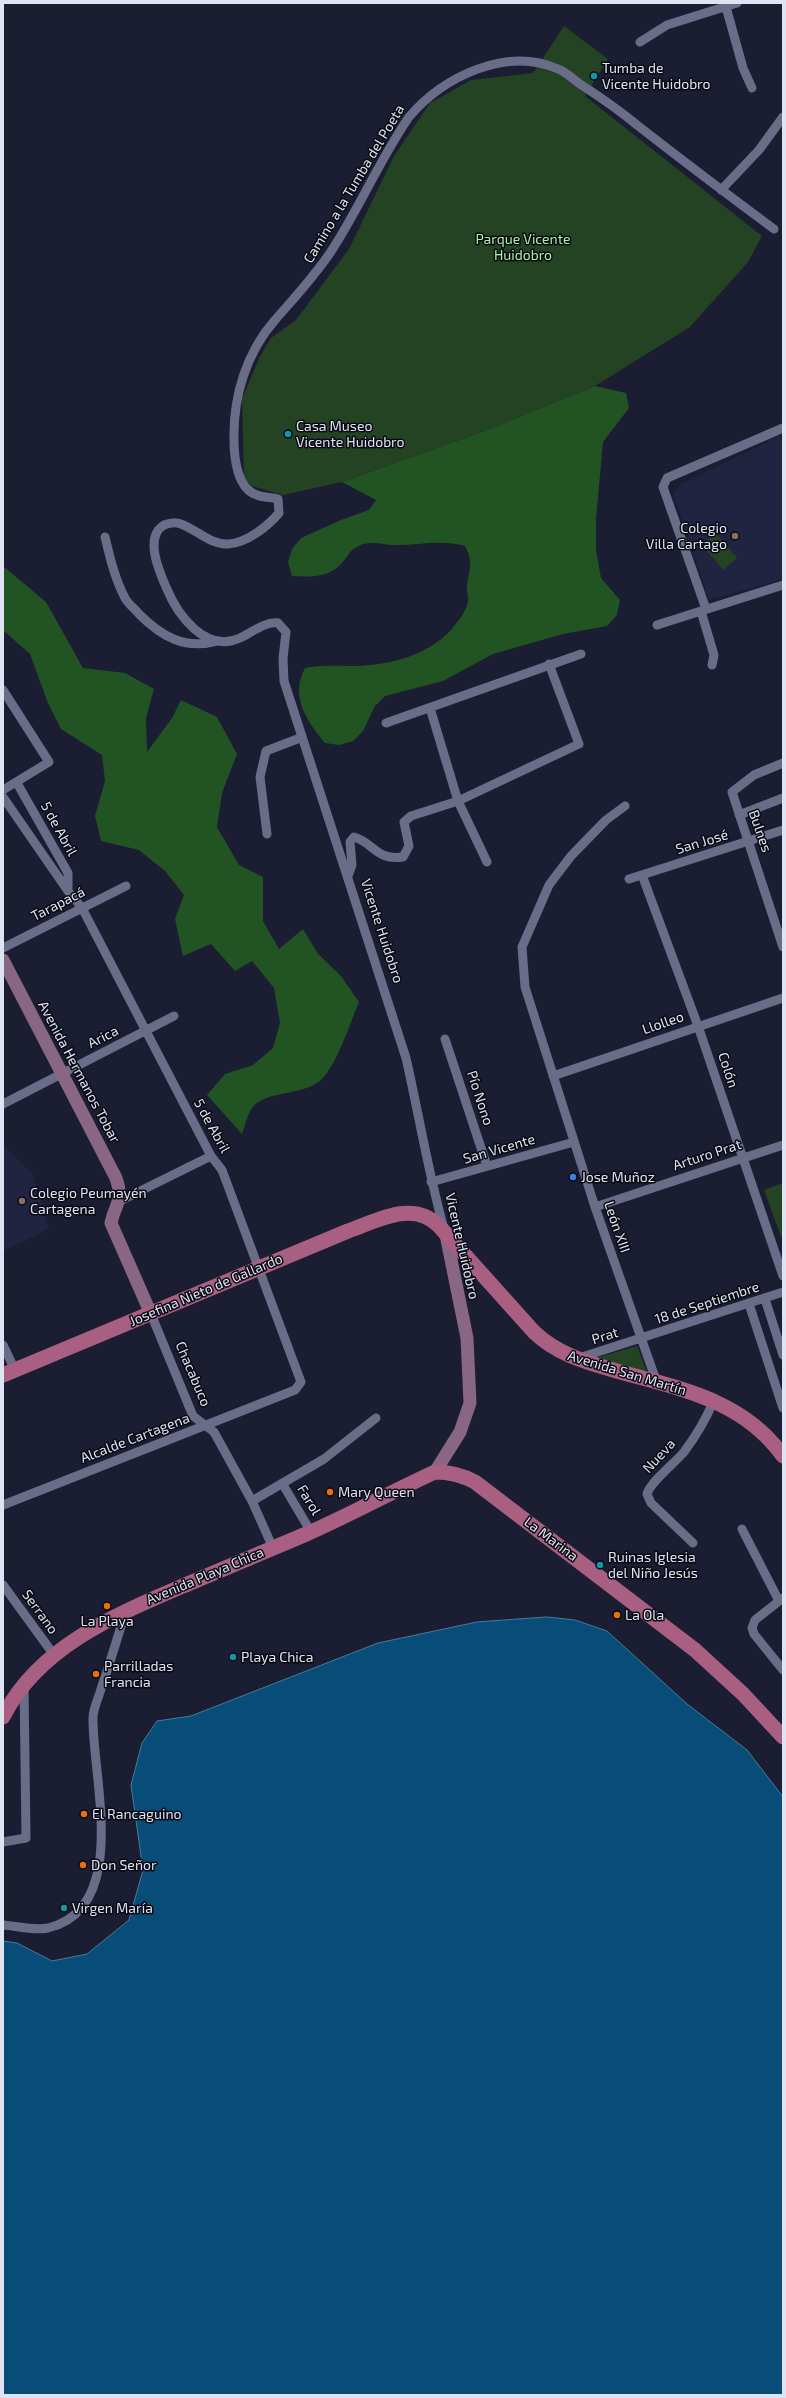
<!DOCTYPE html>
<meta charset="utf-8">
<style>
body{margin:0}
#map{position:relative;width:786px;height:2398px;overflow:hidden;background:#1b1d33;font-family:"Exo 2",sans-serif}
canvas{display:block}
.frame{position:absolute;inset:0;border:4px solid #e0e3f2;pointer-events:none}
</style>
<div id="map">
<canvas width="786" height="2398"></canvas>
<div class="frame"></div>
</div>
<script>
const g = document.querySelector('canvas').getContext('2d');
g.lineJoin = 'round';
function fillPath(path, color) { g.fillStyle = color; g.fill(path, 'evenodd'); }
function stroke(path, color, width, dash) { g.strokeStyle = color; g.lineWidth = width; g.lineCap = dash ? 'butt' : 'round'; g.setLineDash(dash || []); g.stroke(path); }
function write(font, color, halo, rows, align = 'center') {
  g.font = font + ' "Exo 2",sans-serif'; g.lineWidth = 3; g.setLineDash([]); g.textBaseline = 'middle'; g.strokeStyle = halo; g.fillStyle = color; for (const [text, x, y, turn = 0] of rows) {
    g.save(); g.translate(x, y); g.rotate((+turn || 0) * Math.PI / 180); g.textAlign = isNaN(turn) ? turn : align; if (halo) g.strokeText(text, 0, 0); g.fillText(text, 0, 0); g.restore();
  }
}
fillPath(new Path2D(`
 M780 436 783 442V579L709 600 673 493 681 484Z
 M3 1145 32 1173 49 1229 3 1251Z`), '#212440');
fillPath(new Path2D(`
 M564 26 608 59 585 96 762 236 748 262 690 327 595 386 490 429 342 482 283 495 252 486 244 478 242 399 260 356 271 338 296 320 349 249 394 156 430 103 471 80 533 73Z
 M716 533 737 558 723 570 702 545Z
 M783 1183V1242L764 1190Z
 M637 1346 649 1378 589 1360Z`), '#234323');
fillPath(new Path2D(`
 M595 386 626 393 629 408 603 442 596 519V550L601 578 620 600 617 615 607 626 563 634 493 654 443 681 385 696 375 706 363 731 353 741 339 745 325 743C306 720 290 696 305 668 321 665 335 666 350 666 386 666 426 657 451 630 458 621 466 613 468 601 469 597 466 591 467 586 469 568 474 564 465 546 440 539 416 546 392 545 382 544 370 541 361 545 349 550 350 554 342 563 329 578 310 577 292 576L288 562 292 549 301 538 341 520 369 510 376 500 342 482 490 429Z
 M3 566 46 602 83 668 125 673 154 689 146 718 147 752 172 718 181 700 217 717 237 754 222 793 217 827 239 865 263 877V921L279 949 303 929 318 954 341 976 359 1002C350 1023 335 1072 317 1083 300 1095 265 1091 252 1108 247 1115 245 1126 242 1134L207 1095 225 1074 253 1065 273 1048 280 1023 274 988 252 961 235 971 211 944 183 956 175 919 184 895 165 871 139 850 101 841 95 816 105 781 102 755 61 729 48 703 30 654 3 630Z`), '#225322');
const water = new Path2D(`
 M547 1617 575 1620 607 1631 687 1704 747 1750 783 1797V2395H3V1941L17 1943 52 1961 87 1954 129 1920 143 1870 131 1785 142 1743 157 1721 191 1716 378 1643 477 1622Z`);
fillPath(water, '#084d77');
stroke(water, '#497a9c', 1);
stroke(new Path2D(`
 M726 7 743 68 752 88
 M640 42 667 25 737 3
 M721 190 759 150 783 117
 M105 537C110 558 115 579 125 598 128 604 135 609 139 614 162 637 185 650 218 641
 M706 609 663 487 667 478 783 428
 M701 611 714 655 712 665
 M657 625 783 585
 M3 690 49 762 3 790
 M430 708 458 801 487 862
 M386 723 581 654
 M783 763 754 775 732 792 783 947
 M17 783 68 873V891
 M3 797 68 891 82 908 211 1156 222 1170 301 1382 295 1390 3 1505
 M625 806 606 820 571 856 549 885 522 947 525 987 595 1207 657 1383
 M739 815 783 798
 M267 834 260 777 266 751 300 738
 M642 875 698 1026 783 1276
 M348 876 352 865 350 842 354 837C373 842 376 861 403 857L409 846 404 822 411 816 458 801 579 744 549 664
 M629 879 783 830
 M3 948 126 886
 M445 1039 487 1166
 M553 1076 783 998
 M3 1104 174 1016
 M431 1182 574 1142
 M120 1201 211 1156
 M595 1207 783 1145
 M444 1229C428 1172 419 1115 406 1058L284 681 283 658 286 632 278 623C265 621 251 633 240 638 205 654 177 614 166 587 159 571 144 537 164 525 169 523 176 522 181 524 197 530 211 545 228 544 247 543 268 526 279 513L278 499C271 497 264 498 257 495 237 489 234 457 234 440 233 397 246 353 275 320 295 297 315 276 332 250 360 207 380 159 409 117 443 77 506 46 558 69 566 72 573 79 580 84 600 97 619 110 637 125 682 160 728 195 774 229
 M765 1299 783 1355
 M749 1304 783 1408
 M151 1314 193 1416 214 1432 252 1501 273 1548
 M3 1345 15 1370
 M579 1358 783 1292
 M282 1483 311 1532
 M252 1501 324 1459 376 1418
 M742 1529 779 1601
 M693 1543 651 1503 647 1494C650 1482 675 1463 684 1452 696 1436 706 1419 714 1400
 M3 1585 54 1655
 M783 1598 755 1620 752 1628 754 1634 783 1670
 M3 1842 26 1838 24 1685
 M3 1925C17 1926 34 1931 48 1928 131 1908 92 1776 93 1718 93 1708 99 1697 101 1689 110 1663 118 1636 126 1610`), '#696d87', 9);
stroke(new Path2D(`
 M3 960 116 1178C124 1203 116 1200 111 1223L151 1314
 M435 1472 460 1432 470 1403 467 1338 446 1235`), '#886684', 13);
stroke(new Path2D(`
 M3 1375 348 1231C377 1221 412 1200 438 1225L534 1332C556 1353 582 1361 610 1369 674 1388 741 1397 783 1456
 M3 1717C39 1645 120 1613 190 1583 228 1567 266 1551 304 1535 348 1516 391 1492 435 1472 449 1472 462 1475 475 1482L695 1650 743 1694 783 1737`), '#a85f82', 15);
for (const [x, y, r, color] of [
 [594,76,4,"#0f9aa8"],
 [288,434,4,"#0f9aa8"],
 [735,536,4,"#8d6e63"],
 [573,1177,4,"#3f7fe0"],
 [22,1201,4,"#8d6e63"],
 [330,1492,4,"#e8710a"],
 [600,1565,4,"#0f9aa8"],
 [107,1606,4,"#e8710a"],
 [617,1615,4,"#e8710a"],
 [233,1657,4,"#0f9aa8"],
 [96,1674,4,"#e8710a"],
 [84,1814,4,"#e8710a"],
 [83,1865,4,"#e8710a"],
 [64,1908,4,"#0f9aa8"]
]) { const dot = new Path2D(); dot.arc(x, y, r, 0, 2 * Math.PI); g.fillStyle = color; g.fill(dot); stroke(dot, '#080912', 1.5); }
write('14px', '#e0e3f2', '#080912', [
 ["Tumba de",602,68],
 ["Vicente Huidobro",602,84],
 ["Casa Museo",296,426],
 ["Vicente Huidobro",296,442],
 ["Colegio",727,528,"right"],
 ["Villa Cartago",727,544,"right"],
 ["Jose Muñoz",581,1177],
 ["Colegio Peumayén",30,1193],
 ["Cartagena",30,1209],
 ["Mary Queen",338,1492],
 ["Ruinas Iglesia",608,1557],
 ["del Niño Jesús",608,1573],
 ["La Ola",625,1615],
 ["La Playa",107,1621,"center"],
 ["Playa Chica",241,1657],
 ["Parrilladas",104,1666],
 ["Francia",104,1682],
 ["El Rancaguino",92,1814],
 ["Don Señor",91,1865],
 ["Virgen María",72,1908]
], 'left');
write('14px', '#e0e3f2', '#080912', [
 ["Camino a la Tumba del Poeta",354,184,-59],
 ["5 de Abril",59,829,61],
 ["Bulnes",760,831,71],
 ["San José",702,842,-17],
 ["Tarapacá",58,904,-27],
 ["Vicente Huidobro",382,931,72],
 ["Llolleo",663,1023,-19],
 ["Arica",103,1037,-27],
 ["Colón",728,1070,72],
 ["Avenida Hermanos Tobar",79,1072,62],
 ["Pío Nono",480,1098,72],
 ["5 de Abril",212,1126,61],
 ["San Vicente",499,1149,-16],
 ["Arturo Prat",707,1155,-18],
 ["León XIII",617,1227,71],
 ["Vicente Huidobro",462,1246,77],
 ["Josefina Nieto de Gallardo",206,1290,-23],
 ["18 de Septiembre",707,1303,-18],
 ["Prat",605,1336,-17],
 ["Avenida San Martín",627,1373,17],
 ["Chacabuco",193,1374,67],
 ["Alcalde Cartagena",135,1438,-21],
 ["Nueva",659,1456,-47],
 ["Farol",309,1500,59],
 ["La Marina",551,1539,37],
 ["Avenida Playa Chica",205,1576,-23],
 ["Serrano",40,1612,54]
]);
write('14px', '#aaf2a7', '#080912', [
 ["Parque Vicente",523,239],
 ["Huidobro",523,255]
]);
</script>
